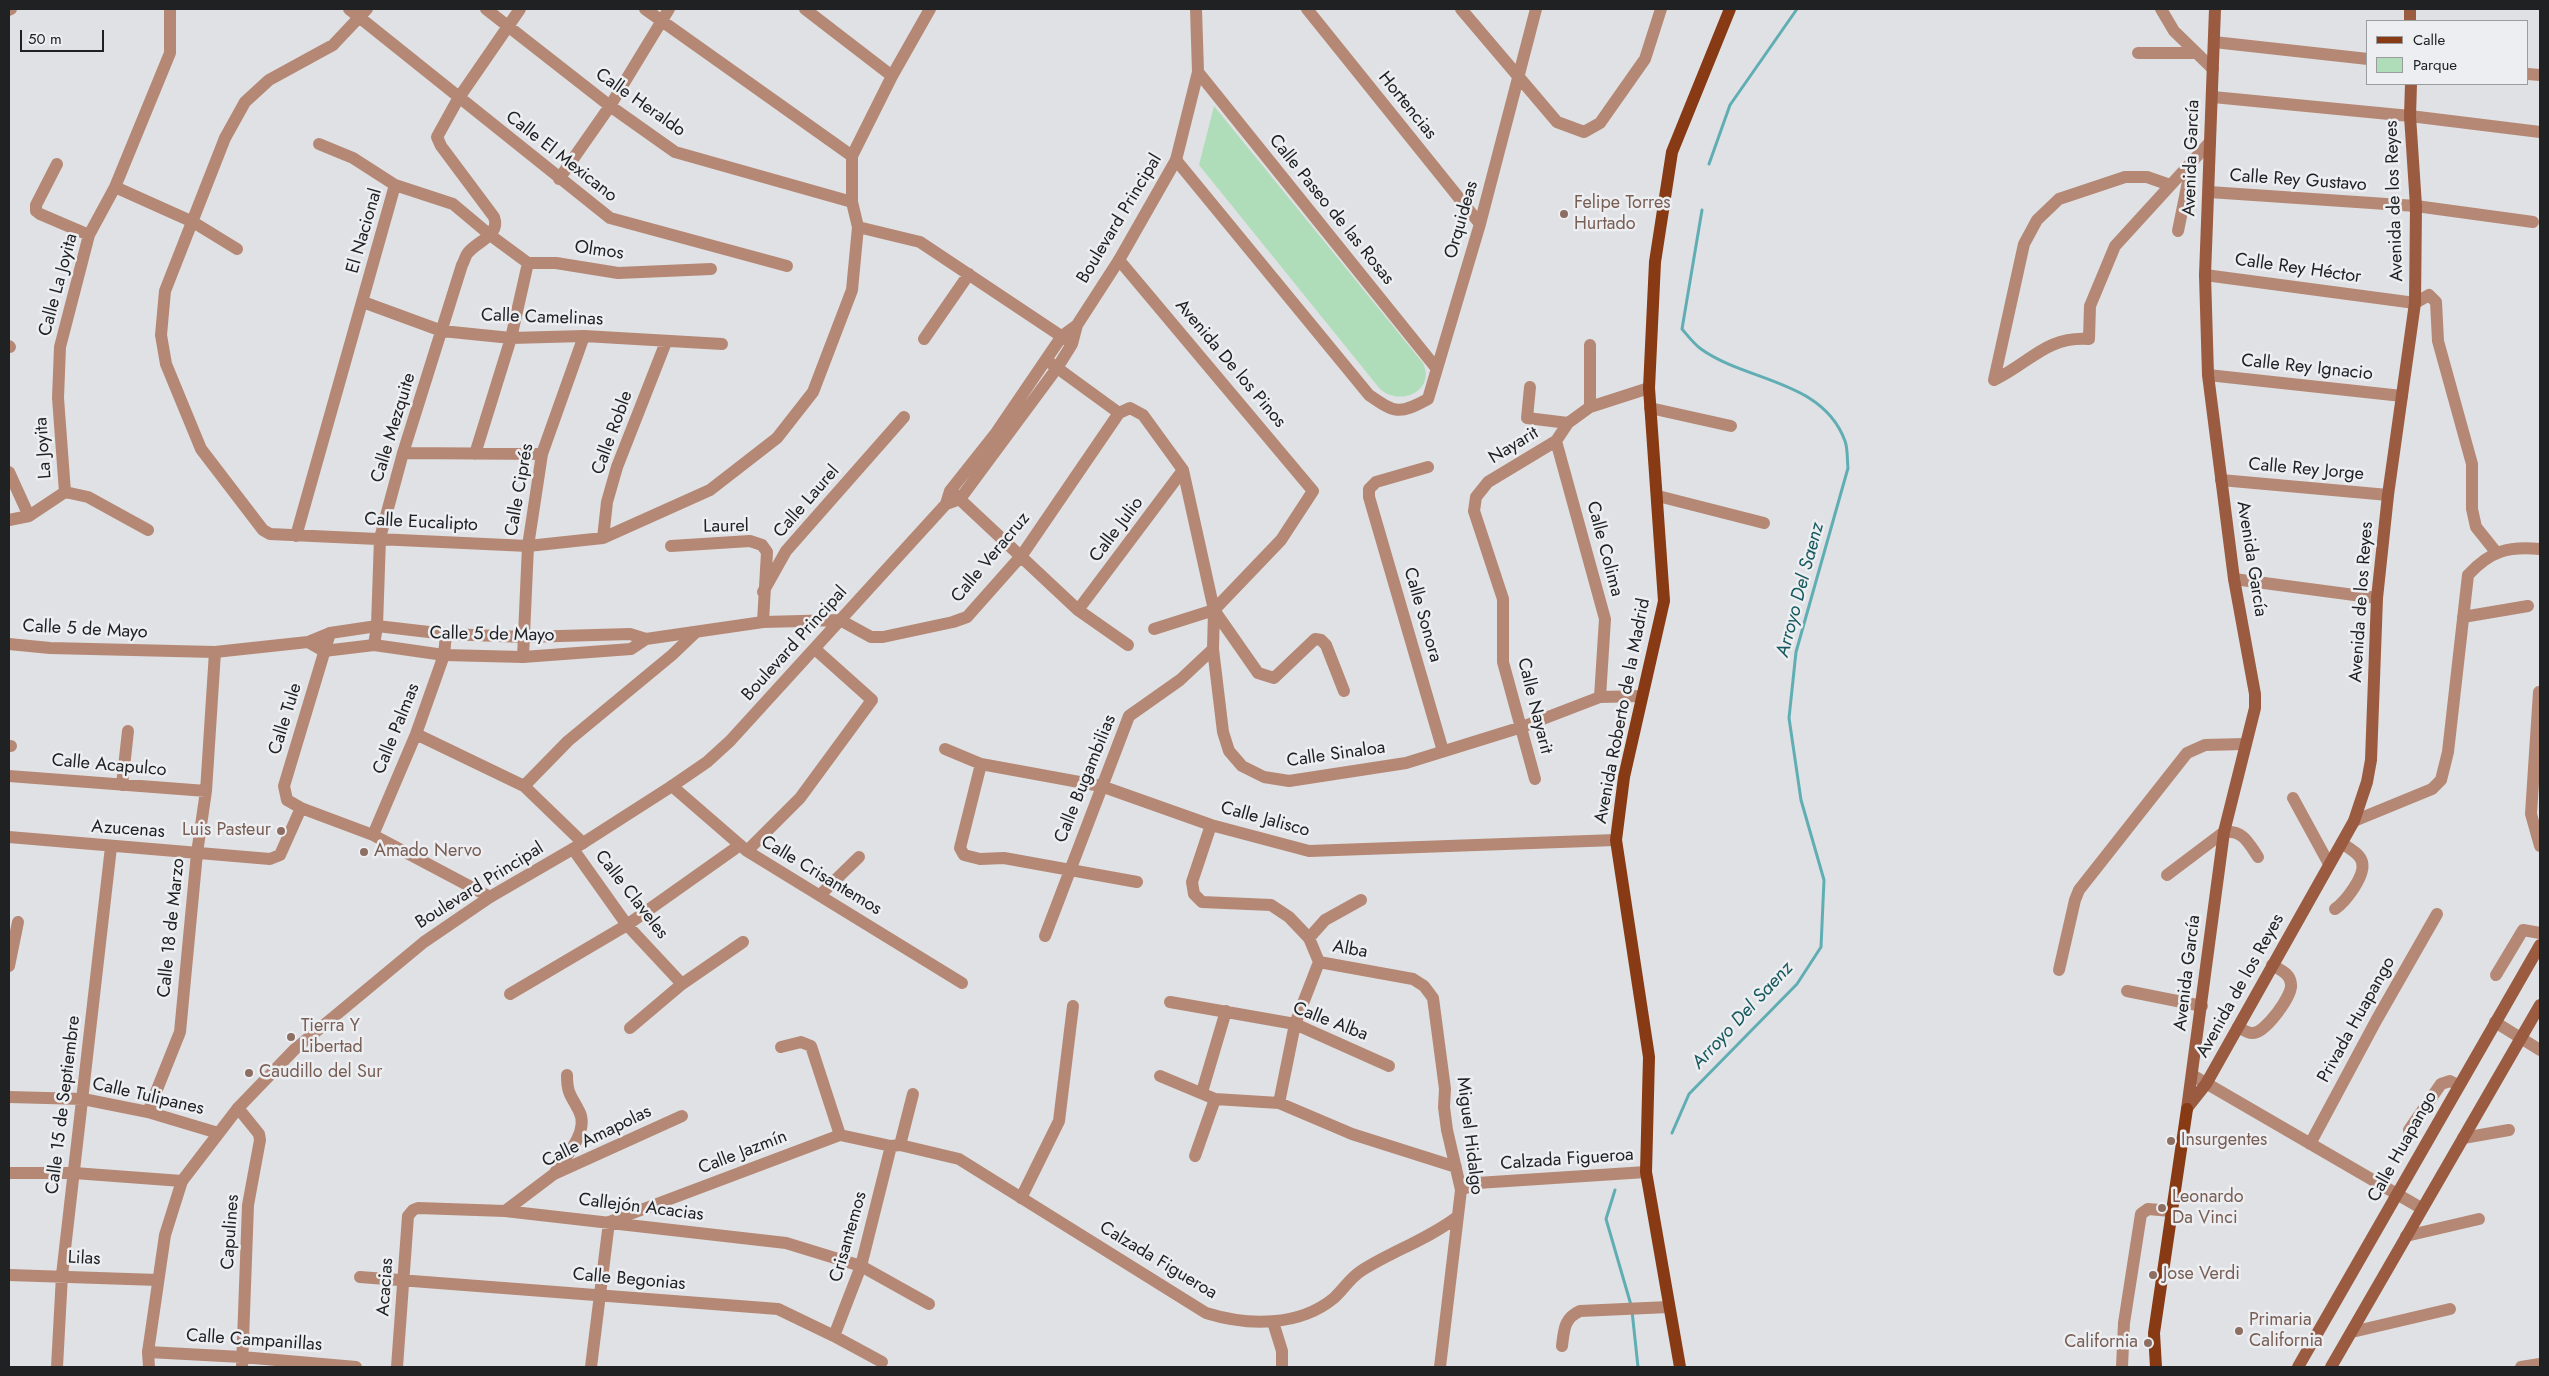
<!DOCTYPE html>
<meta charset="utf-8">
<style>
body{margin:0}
#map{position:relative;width:2549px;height:1376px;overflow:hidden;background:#dfe1e4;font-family:Jost,sans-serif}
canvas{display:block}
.frame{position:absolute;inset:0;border:10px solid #202122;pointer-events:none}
.legend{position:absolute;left:2366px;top:20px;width:162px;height:65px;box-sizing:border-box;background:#eceef1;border:1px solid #9a9c9e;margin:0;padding:6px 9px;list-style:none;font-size:15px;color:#202122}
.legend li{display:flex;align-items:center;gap:10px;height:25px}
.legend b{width:25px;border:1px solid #9a9c9e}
.scale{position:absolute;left:20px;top:30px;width:84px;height:22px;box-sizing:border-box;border:2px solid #202122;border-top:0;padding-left:6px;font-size:15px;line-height:18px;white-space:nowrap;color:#202122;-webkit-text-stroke:4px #eceef1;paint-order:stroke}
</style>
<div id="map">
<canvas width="2549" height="1376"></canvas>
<div class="frame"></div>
<ul class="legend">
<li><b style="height:6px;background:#873a13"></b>Calle</li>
<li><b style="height:14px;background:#b0ddb9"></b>Parque</li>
</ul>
<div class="scale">50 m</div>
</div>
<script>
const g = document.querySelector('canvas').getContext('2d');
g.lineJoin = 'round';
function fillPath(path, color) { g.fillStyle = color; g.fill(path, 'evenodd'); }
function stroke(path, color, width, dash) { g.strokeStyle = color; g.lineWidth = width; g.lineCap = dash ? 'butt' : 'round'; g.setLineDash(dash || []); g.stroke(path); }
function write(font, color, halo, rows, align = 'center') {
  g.font = font + ' Jost,sans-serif'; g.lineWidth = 5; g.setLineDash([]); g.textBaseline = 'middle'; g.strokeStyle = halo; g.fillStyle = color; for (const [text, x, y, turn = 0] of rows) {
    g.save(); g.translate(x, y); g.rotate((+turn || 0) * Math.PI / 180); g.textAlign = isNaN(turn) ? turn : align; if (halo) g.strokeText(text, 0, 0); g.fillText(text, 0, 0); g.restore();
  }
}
fillPath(new Path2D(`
 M1214 106 1423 363C1436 391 1400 407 1380 389L1199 165Z`), '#b0ddb9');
stroke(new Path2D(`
 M1709 164 1730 105 1797 9
 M1672 1133 1689 1094 1797 984 1821 947 1824 880 1801 800 1789 718 1796 652 1848 468C1847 460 1848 449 1845 441 1823 380 1747 382 1701 349 1694 344 1688 336 1682 329L1702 210
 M1615 1190 1606 1219 1631 1305
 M1632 1311 1638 1367`), '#60aeb4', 3);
stroke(new Path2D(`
 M349 9 610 218 787 266
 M367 9 333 45 269 80 245 102 225 138 165 291 161 335 166 364 201 449 263 530 270 534 528 546 603 538 710 490 777 438 813 392 852 290 858 227 852 202V156L892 76 930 9
 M486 9 610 106 675 152 852 202
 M645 9 852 156
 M805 9 892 76
 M1307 9 1480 224
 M1461 9 1557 122 1584 132 1600 123 1645 59 1661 9
 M2161 9 2174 31 2213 69
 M9 10 11 9
 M2214 42 2368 59
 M2138 53H2196
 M1198 72 1437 369
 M2528 74 2540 75
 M2213 97 2410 116 2540 132
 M319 144 353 158 395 185 453 204 490 235 528 263H556L618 273 711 269
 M1176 160 1369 395C1395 413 1399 415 1428 399L1480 224 1536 9
 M57 164 36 205V211L40 214 89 235
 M559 179 610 106 669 9
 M115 187 193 222 237 249
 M2209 192 2416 206 2533 222
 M858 227 920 242 1070 342
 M2178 231 2192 162
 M1119 260 1313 491 1281 540 1214 610 1154 629
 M2205 275 2415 303 2429 295 2436 302 2438 341 2472 464V509L2476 527 2496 552
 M363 302 442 331 511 338 584 336 722 344
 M924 339 969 274
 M1590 345V407
 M9 346 10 347
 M1049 362 1119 413
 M2208 375 2402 396
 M1994 380C2030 363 2046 336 2089 339L2090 306 2115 246 2210 142
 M1994 380 2024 244 2037 220 2059 199 2125 177H2147L2170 185
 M1530 387 1527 418 1568 423
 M1650 408 1731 426
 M1119 413 1130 408 1143 415 1183 470 1214 610 1213 649 1223 732 1229 751 1242 766 1264 777 1289 781 1406 763 1522 727 1600 697 1642 696
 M1556 441 1605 619 1600 697
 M403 453 542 454
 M475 454 511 338 528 263
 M1428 467 1376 482 1369 489V497L1443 751
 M9 472 29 516
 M2221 480 2388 495
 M65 492 58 398 60 347 89 235 115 187 170 53V9
 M65 492 88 497 148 530
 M952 492 1078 610 1128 645
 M1658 496 1764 523
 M9 520 29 516 65 492
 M296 536 395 185
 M603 538 607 502 617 467 666 342
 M671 546 750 541 762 545 767 552 763 622
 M2234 579 2377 598
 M763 592 786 551 904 417
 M1078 610 1183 470
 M1214 610 1258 673 1274 678 1315 639 1321 640 1326 645 1344 691
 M2463 617 2528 606
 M840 620 871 637H883L953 622 967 617 1022 555 1119 413
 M330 633 284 786 287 800 301 808 373 835 490 897
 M374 645 377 626 380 538 403 453 462 265C464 262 465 257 467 254 476 241 501 236 494 217L441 146 437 137 458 99 520 9
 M523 657 528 546 542 454 584 336
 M2539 692 2531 814 2540 846
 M416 734 524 786 583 843
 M9 746H11
 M945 749 981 764 1101 786 1211 825 1309 851 1616 840
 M981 764 960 848 964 855 980 859 1004 858 1137 882
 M9 776 206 791
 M1535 779 1503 662V599L1474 511 1476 497 1488 482 1556 441 1568 423 1590 407 1649 388
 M122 785 128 731
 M524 786 568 741 672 655 694 634
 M672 786 747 851 962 983
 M2293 798 2329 864
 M2354 821 2432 789 2441 780 2448 752 2468 575C2490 551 2508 546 2540 549
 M1211 825 1192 882 1194 894 1202 902 1271 905 1289 917 1309 938 1319 962
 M373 835 416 734 444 655 446 634
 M9 837 270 859 280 855 301 808
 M573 849 627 925 682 984
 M747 851 800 798 872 700 815 649
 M2167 875 2224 832C2243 830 2248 842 2258 857
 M820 895 859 857
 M2335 909C2345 902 2366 876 2362 862 2360 853 2348 848 2342 843
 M1045 936 1129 716 1180 680 1213 649
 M1309 938 1325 920 1361 900
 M1319 962 1413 979 1424 986 1433 998 1445 1089 1444 1107 1447 1130 1461 1190 1440 1367
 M9 966 18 922
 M2059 970 2075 900 2079 890 2187 753 2205 745 2244 744
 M2496 975 2523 930 2540 933
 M2127 991 2202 1006
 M510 994 627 925 740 845
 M1170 1002 1295 1024 1389 1066
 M2238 1027C2242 1029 2247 1033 2252 1033 2265 1034 2293 995 2291 984 2290 973 2280 970 2272 965
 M630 1028 682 984 743 942
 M781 1047 801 1042 811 1046 840 1135
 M2192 1075 2421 1208
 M1160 1076 1215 1099 1279 1103 1295 1024 1319 962
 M1202 1092 1226 1011
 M9 1097 83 1099 148 1112 218 1133
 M1279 1103 1352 1134 1456 1167
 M238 1108 259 1134 260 1140 248 1205 242 1367
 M148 1112 180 1032 197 853 206 791 215 652
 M2409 1130 2441 1084 2450 1081 2458 1085
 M2463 1138 2509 1130
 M2310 1144 2377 1019 2437 914
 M900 1145 913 1094
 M1195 1156 1215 1099
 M9 1173H74L182 1181
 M554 1174C565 1158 590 1131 579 1111 571 1095 567 1094 567 1075
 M1461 1190 1477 1183 1646 1172
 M1021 1198 1059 1121 1073 1006
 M505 1211 554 1174 682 1116
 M2406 1236 2479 1219
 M9 1275 158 1280
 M360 1277 778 1309 834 1336 882 1362
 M1273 1322 1282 1351V1367
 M2352 1332 2450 1309
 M834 1336 861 1266 891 1146
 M1562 1346C1564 1330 1564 1318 1580 1311L1669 1307
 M148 1352 242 1357 356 1367
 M57 1367 62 1275 111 847
 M397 1367 408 1216 413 1210 418 1208 505 1211 786 1243 861 1266 929 1304
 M591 1367 609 1222 840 1135 891 1146 900 1145 959 1159 1206 1313C1248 1326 1299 1327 1334 1298 1343 1290 1350 1278 1361 1271 1392 1251 1427 1240 1457 1217
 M2122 1367 2124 1323 2141 1214 2148 1209 2171 1211
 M2521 1367 2540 1364`), '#b58875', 12);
stroke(new Path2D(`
 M946 504 960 499 1057 368 1072 344 1077 325 1119 260 1176 160 1198 72 1196 9
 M308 642 324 651 374 645 444 655 523 657 631 649 646 639
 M9 644 50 648 215 652 308 642 330 633 377 626 446 634 525 637 630 634 646 639 763 622 840 620
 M2495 1022 2540 1050
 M149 1367 148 1352 165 1235 182 1181 238 1108 295 1049 424 942 490 897 583 843 672 786 707 762 730 741 946 504 950 491 996 433 1062 336 1077 325`), '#b58875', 12);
stroke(new Path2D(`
 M2410 9V21
 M2187 1108 2206 1084 2354 821 2367 782 2371 760 2377 598 2388 495 2415 303 2416 206 2410 116 2411 84
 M2187 1109 2224 832 2255 708V694L2234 579 2208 375 2205 275 2215 9
 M2298 1367 2540 945
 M2331 1367 2540 1005`), '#9b5b40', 12);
stroke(new Path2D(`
 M1680 1367 1646 1172 1649 1057 1616 840 1624 777 1664 601 1649 388 1655 262 1672 152 1730 9
 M2156 1367 2154 1333 2187 1109`), '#873a13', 12);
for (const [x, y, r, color] of [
 [1564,214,5,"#8d6e63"],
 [281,831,5,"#8d6e63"],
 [364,852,5,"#8d6e63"],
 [291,1037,5,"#8d6e63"],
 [249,1073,5,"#8d6e63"],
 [2171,1141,5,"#8d6e63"],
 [2162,1208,5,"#8d6e63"],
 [2153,1275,5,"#8d6e63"],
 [2239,1331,5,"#8d6e63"],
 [2148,1343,5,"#8d6e63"]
]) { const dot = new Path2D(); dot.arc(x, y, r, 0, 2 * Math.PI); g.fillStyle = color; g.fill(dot); stroke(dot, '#eceef1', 2); }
write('18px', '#202122', '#eceef1', [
 ["Calle Heraldo",640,103,35],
 ["Hortencias",1407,106,51],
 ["Calle El Mexicano",561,157,38],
 ["Avenida García",2192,158,-88],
 ["Calle Rey Gustavo",2298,181,4],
 ["Avenida de los Reyes",2395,201,-92],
 ["Calle Paseo de las Rosas",1331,210,51],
 ["Boulevard Principal",1120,219,-59],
 ["Orquideas",1462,220,-74],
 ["El Nacional",365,231,-74],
 ["Olmos",599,251,8],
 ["Calle Rey Héctor",2298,269,8],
 ["Calle La Joyita",59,285,-75],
 ["Calle Camelinas",542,318,2],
 ["Avenida De los Pinos",1230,364,50],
 ["Calle Rey Ignacio",2307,368,6],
 ["Calle Mezquite",394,428,-73],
 ["Calle Roble",613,433,-70],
 ["Nayarit",1514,446,-31],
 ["La Joyita",44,448,-94],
 ["Calle Rey Jorge",2306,470,5],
 ["Calle Ciprés",520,490,-80],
 ["Calle Laurel",807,502,-49],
 ["Calle Eucalipto",421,523,3],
 ["Laurel",726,527,-1],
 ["Calle Julio",1117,530,-53],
 ["Calle Colima",1604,549,75],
 ["Calle Veracruz",991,558,-50],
 ["Avenida García",2251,559,81],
 ["Avenida de los Reyes",2362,602,-86],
 ["Calle Sonora",1422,615,74],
 ["Calle 5 de Mayo",85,630,3],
 ["Calle 5 de Mayo",492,635,1],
 ["Boulevard Principal",795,644,-48],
 ["Calle Nayarit",1534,706,76],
 ["Avenida Roberto de la Madrid",1623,711,-79],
 ["Calle Tule",286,719,-73],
 ["Calle Palmas",397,729,-68],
 ["Calle Sinaloa",1336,755,-8],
 ["Calle Acapulco",109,766,5],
 ["Calle Bugambilias",1086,779,-68],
 ["Calle Jalisco",1265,820,15],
 ["Azucenas",128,830,4],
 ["Calle Crisantemos",821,876,31],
 ["Boulevard Principal",480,886,-32],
 ["Calle Claveles",631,895,52],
 ["Calle 18 de Marzo",172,928,-84],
 ["Alba",1350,950,10],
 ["Avenida García",2188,973,-83],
 ["Avenida de los Reyes",2241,986,-61],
 ["Privada Huapango",2357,1020,-61],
 ["Calle Alba",1330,1022,21],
 ["Calle Tulipanes",148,1097,13],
 ["Calle 15 de Septiembre",64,1105,-83],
 ["Miguel Hidalgo",1469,1136,83],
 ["Calle Amapolas",597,1137,-26],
 ["Calle Huapango",2403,1147,-61],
 ["Calle Jazmín",743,1153,-21],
 ["Calzada Figueroa",1567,1160,-4],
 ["Callejón Acacias",641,1208,7],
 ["Capulines",231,1232,-86],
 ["Crisantemos",849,1237,-74],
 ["Lilas",84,1259,3],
 ["Calzada Figueroa",1158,1261,31],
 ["Calle Begonias",629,1280,5],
 ["Acacias",386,1287,-86],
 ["Calle Campanillas",254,1341,4]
]);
write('18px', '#785e54', '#eceef1', [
 ["Felipe Torres",1574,204],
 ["Hurtado",1574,225],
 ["Luis Pasteur",271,831,"right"],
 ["Amado Nervo",374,852],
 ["Tierra Y",301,1027],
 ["Libertad",301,1048],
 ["Caudillo del Sur",259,1073],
 ["Insurgentes",2181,1141],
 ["Leonardo",2172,1198],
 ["Da Vinci",2172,1219],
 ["Jose Verdi",2163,1275],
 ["Primaria",2249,1321],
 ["California",2249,1342],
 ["California",2138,1343,"right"]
], 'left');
write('italic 19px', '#16595e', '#eceef1', [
 ["Arroyo Del Saenz",1801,590,-75],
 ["Arroyo Del Saenz",1743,1016,-47]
]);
</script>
